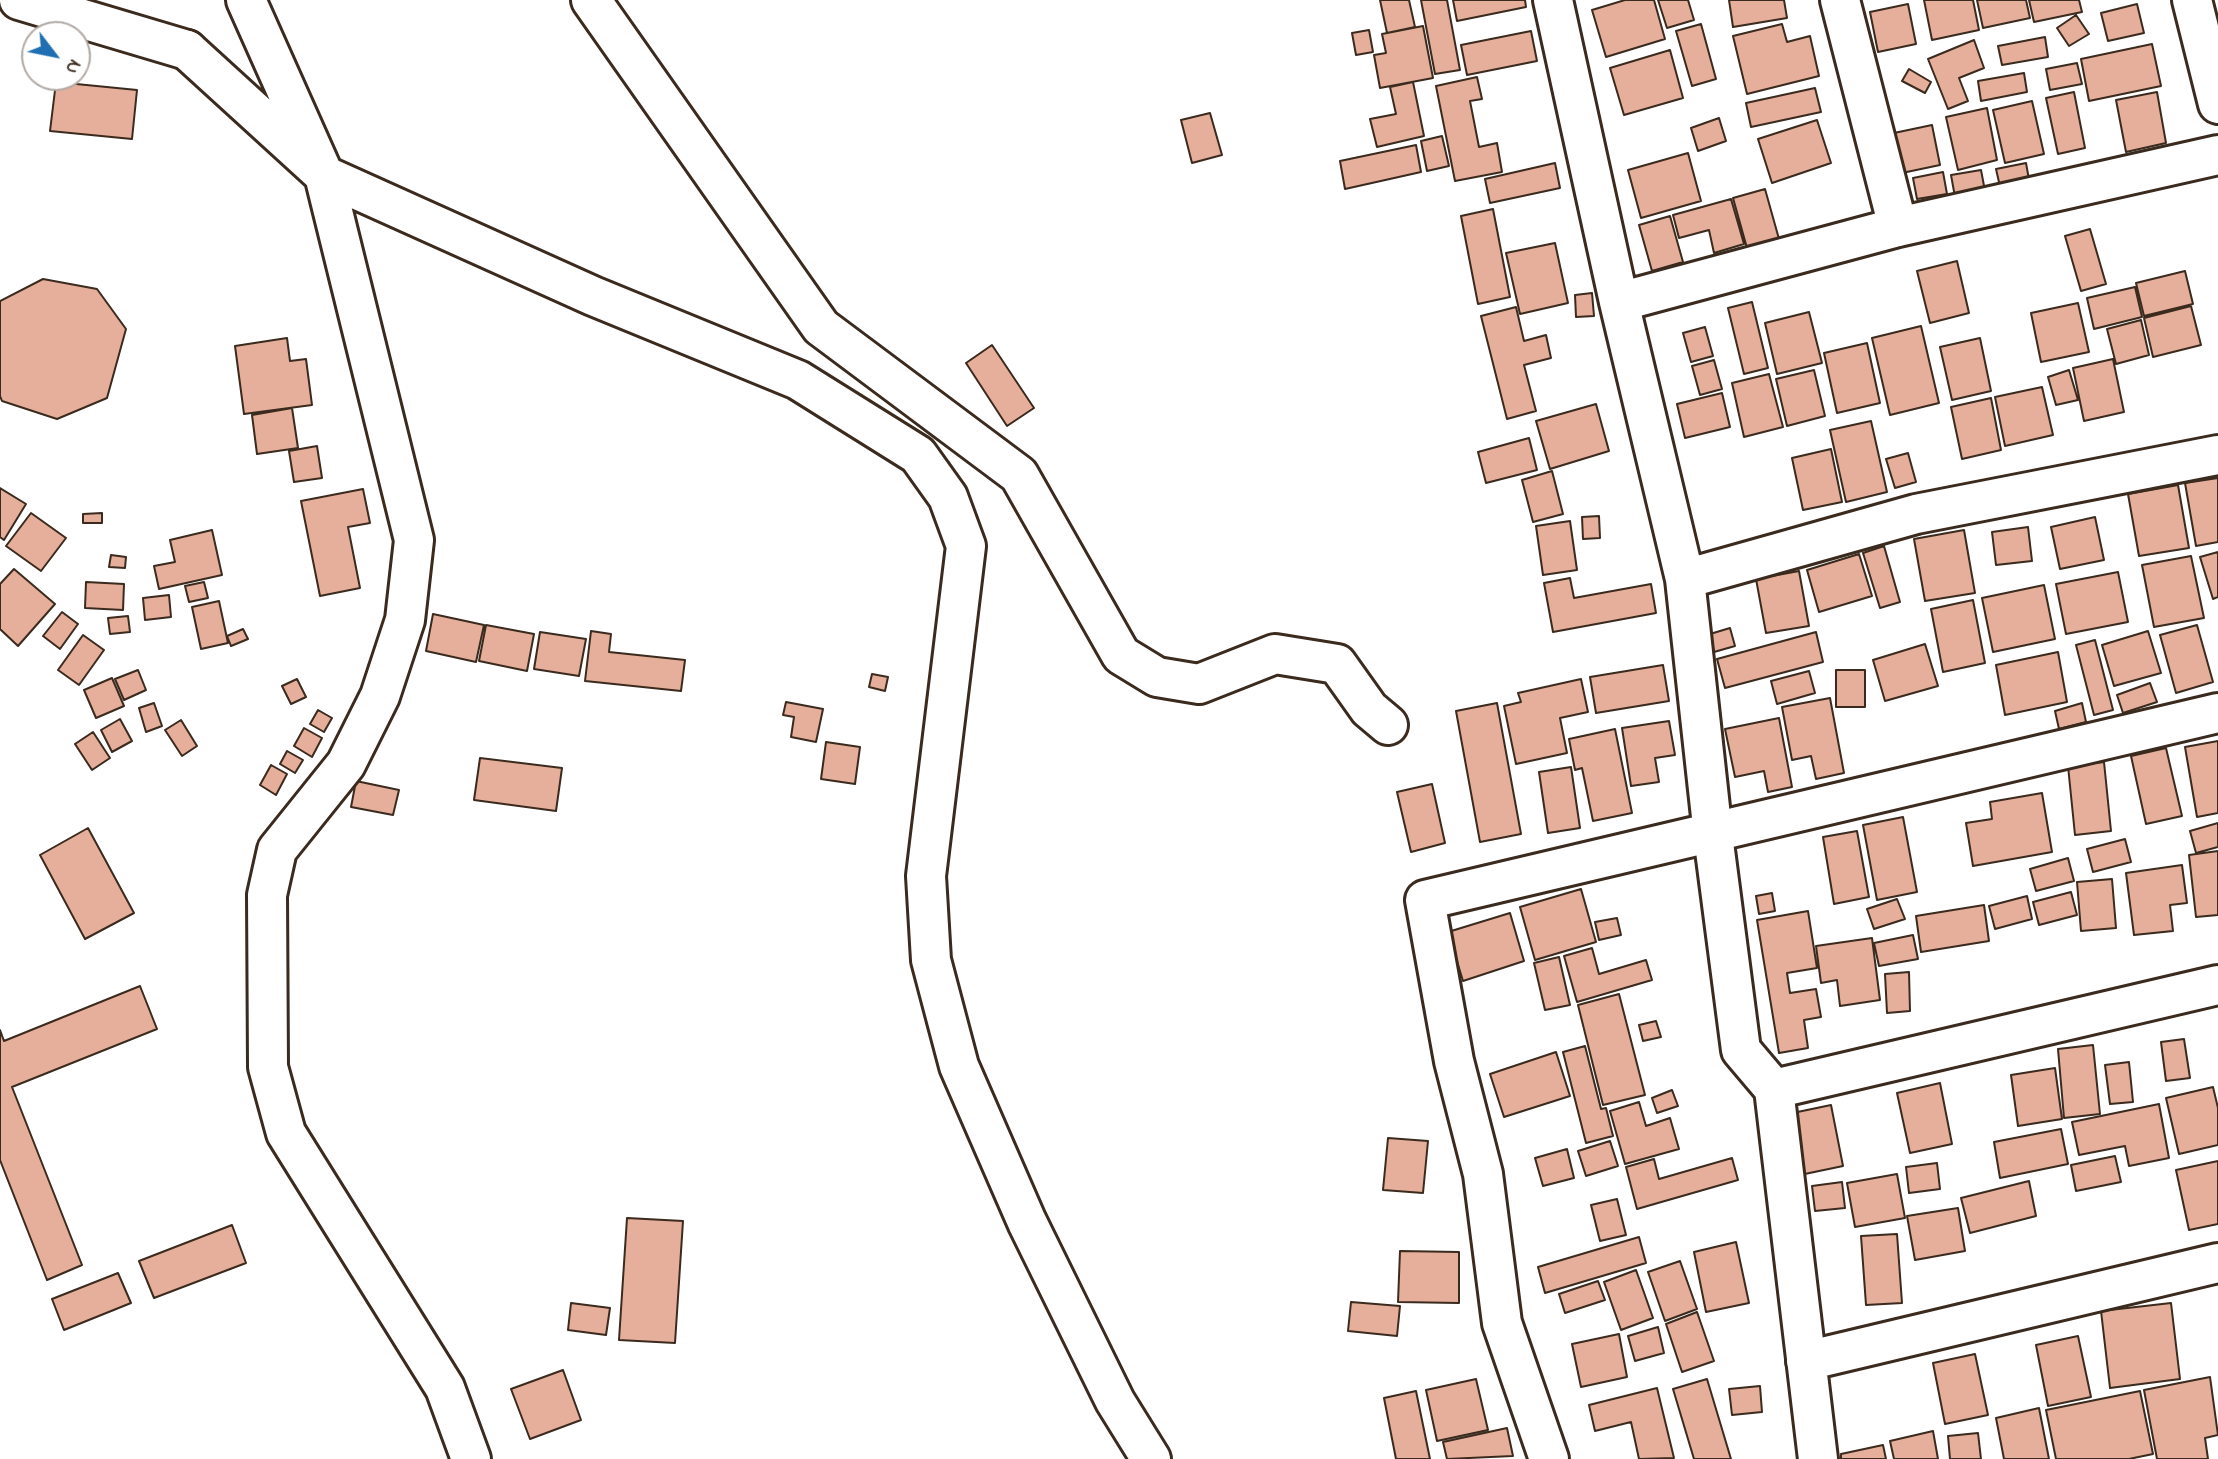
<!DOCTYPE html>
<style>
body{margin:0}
#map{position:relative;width:2218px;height:1459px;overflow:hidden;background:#fff;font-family:"Indie Flower",sans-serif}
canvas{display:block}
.north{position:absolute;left:21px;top:21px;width:70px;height:70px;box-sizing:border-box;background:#fff;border:2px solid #b1aaa5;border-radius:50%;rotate:122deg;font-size:19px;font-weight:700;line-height:28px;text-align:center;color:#3b2a1e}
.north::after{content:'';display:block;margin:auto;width:24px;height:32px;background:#1f6fb2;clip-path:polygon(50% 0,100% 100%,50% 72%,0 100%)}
</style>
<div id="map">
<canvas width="2218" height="1459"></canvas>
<div class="north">N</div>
</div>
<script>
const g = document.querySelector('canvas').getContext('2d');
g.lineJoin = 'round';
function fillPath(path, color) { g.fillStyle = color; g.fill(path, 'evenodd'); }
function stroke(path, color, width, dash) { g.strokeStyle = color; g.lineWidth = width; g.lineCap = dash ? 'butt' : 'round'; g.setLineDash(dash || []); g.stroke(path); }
const building = new Path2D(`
 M1380 0H1409L1415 27 1387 33Z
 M1421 0H1447L1460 70 1435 74Z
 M1453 0H1525L1526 7 1457 21Z
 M1625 0H1654L1665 39 1606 57 1592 10Z
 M1658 0H1688L1694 20 1667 28Z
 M1729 0H1784L1787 18 1733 27Z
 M1924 0H1973L1979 30 1932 40Z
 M1977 0H2026L2030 18 1983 28Z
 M2029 0H2079L2082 12 2034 22Z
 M1908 4 1916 44 1878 52 1870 12Z
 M2137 4 2144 33 2108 41 2101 13Z
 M2076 15 2089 34 2069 46 2057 28Z
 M1701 24 1716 79 1692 86 1676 31Z
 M1782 24 1787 42 1810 36 1819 76 1747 94 1733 36Z
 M1423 26 1433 78 1380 88 1374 55 1386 53 1382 34Z
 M1369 30 1373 52 1356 55 1352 33Z
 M1531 31 1537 61 1467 75 1461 45Z
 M2045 37 2048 57 2002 65 1998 46Z
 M1974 40 1984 68 1959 78 1968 101 1948 109 1928 59Z
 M2152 44 2161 86 2089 101 2081 59Z
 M1670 50 1683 98 1624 115 1610 68Z
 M2077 63 2082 84 2050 90 2046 69Z
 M1909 69 1931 82 1925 93 1902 81Z
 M2024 73 2027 92 1981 101 1978 81Z
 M1477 77 1482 99 1470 101 1479 147 1497 143 1502 172 1455 181 1436 86Z
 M56 82 137 90 132 139 50 131Z
 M1413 82 1424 136 1377 147 1370 119 1396 114 1390 87Z
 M1815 88 1821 112 1751 127 1746 103Z
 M2074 92 2085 148 2058 154 2046 98Z
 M2157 92 2166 143 2126 152 2116 100Z
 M2032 101 2044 154 2005 163 1993 110Z
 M1987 108 1997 160 1958 170 1946 117Z
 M1210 113 1222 155 1192 163 1181 120Z
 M1719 118 1726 141 1698 151 1691 128Z
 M1817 120 1831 163 1772 183 1758 139Z
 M1932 125 1940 165 1902 173 1894 133Z
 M1442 136 1449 166 1427 171 1421 141Z
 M1416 145 1421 172 1345 189 1340 161Z
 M1688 153 1701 201 1641 218 1628 170Z
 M1555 163 1560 188 1490 203 1485 179Z
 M2026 163 2030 185 2001 191 1996 169Z
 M1981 170 1985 191 1955 197 1951 175Z
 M1943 172 1947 194 1917 199 1913 178Z
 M1765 189 1779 239 1747 248 1733 198Z
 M1731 199 1744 244 1714 253 1709 230 1679 238 1673 215Z
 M1493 209 1510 297 1478 304 1461 216Z
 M1670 216 1683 262 1652 271 1639 225Z
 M2090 229 2106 284 2081 291 2065 236Z
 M1555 243 1568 303 1520 314 1506 253Z
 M1957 261 1969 313 1930 323 1917 271Z
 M2185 271 2193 304 2144 316 2136 283Z
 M43 279 97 289 126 329 107 398 57 419 2 401 0 396V301Z
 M2135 287 2142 317 2094 329 2087 298Z
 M1592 293 1594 316 1576 317 1575 295Z
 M1752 302 1768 368 1744 374 1728 308Z
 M2078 303 2089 352 2041 362 2031 313Z
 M2191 306 2201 345 2153 357 2144 318Z
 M1516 307 1524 341 1546 335 1551 358 1524 365 1536 411 1507 419 1481 316Z
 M1809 312 1822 363 1777 374 1765 323Z
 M2141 320 2149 355 2116 364 2107 329Z
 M1921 326 1939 403 1890 415 1872 338Z
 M1705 327 1713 356 1691 362 1683 333Z
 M287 338 290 361 306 359 312 405 244 414 235 346Z
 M1980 338 1991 391 1952 400 1940 347Z
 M1867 343 1880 403 1837 413 1824 353Z
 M992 345 1034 408 1007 426 966 363Z
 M2113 359 2124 412 2084 421 2073 368Z
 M1714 360 1722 389 1700 395 1692 366Z
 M1814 370 1825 416 1787 426 1776 379Z
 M2069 370 2078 400 2056 405 2048 377Z
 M1769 374 1783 427 1744 437 1732 383Z
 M2042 387 2053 435 2005 446 1995 397Z
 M1722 393 1730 427 1685 438 1677 404Z
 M1991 398 2001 450 1962 459 1951 407Z
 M1596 404 1609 451 1550 469 1536 421Z
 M292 408 298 448 257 454 252 415Z
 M1871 421 1887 492 1846 502 1830 430Z
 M1529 438 1537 470 1486 483 1478 452Z
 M317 446 322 478 294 482 289 451Z
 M1831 449 1842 502 1803 510 1792 458Z
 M1908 453 1916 482 1895 488 1886 459Z
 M1552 471 1563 514 1533 522 1522 480Z
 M2218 478V542L2196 546 2185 483Z
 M2178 485 2189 548 2139 556 2128 494Z
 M0 488 26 504 4 540 0 537Z
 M363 489 370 523 348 527 360 588 320 596 301 501Z
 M31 513 66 538 41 571 6 546Z
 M102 513V523H83V514Z
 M1599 516 1600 538 1583 539 1582 517Z
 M2095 517 2104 560 2060 569 2051 527Z
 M1570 521 1577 570 1543 575 1536 526Z
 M2028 527 2032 561 1996 565 1992 532Z
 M212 530 222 575 159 589 154 566 175 562 170 540Z
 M1964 530 1975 593 1925 601 1914 539Z
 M1884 546 1900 602 1880 608 1863 553Z
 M2218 552V597L2213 599 2200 557Z
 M1859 554 1872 596 1819 612 1807 570Z
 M111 555 126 557 125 568 109 567Z
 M2191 556 2204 618 2154 627 2142 565Z
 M14 569 55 604 18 646 0 629V584Z
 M1799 571 1809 626 1766 633 1756 579Z
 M2118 572 2128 622 2066 634 2056 584Z
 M1570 578 1574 598 1651 584 1656 613 1553 632 1544 583Z
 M86 582 124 584 123 610 85 608Z
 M204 582 208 598 189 602 185 586Z
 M2044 585 2055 639 1993 652 1982 598Z
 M169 595 171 617 145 620 143 598Z
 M1973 600 1985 663 1943 672 1931 609Z
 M219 601 228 643 201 649 192 607Z
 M62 612 78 624 60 649 43 636Z
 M433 614 484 625 476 662 426 651Z
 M128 616 130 632 110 634 108 618Z
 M486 625 534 634 527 671 479 661Z
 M2197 625 2213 682 2176 693 2160 635Z
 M1730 628 1735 646 1714 652 1710 634Z
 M243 629 248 639 231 646 227 636Z
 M591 631 611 634 609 652 685 660 681 691 585 681Z
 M2148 631 2161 673 2114 686 2102 645Z
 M540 632 586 639 579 676 534 669Z
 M1816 632 1823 662 1725 688 1717 659Z
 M83 635 104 650 79 685 58 670Z
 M2095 640 2113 710 2094 715 2076 645Z
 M1925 644 1938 686 1885 701 1873 660Z
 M2058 652 2067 702 2005 715 1996 665Z
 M1663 665 1669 701 1596 713 1590 677Z
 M138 670 146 690 124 700 115 679Z
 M1836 670H1865V707H1836Z
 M1809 671 1815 693 1777 704 1771 681Z
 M872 674 888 677 885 691 869 687Z
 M112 678 124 706 96 718 84 690Z
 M297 679 306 697 291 704 282 686Z
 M1581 679 1588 712 1560 718 1567 753 1516 764 1504 706 1521 702 1518 693Z
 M2150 683 2157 702 2123 713 2117 695Z
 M1830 698 1844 773 1816 779 1811 756 1792 760 1782 707Z
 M786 702 823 709 816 742 791 737 794 717 783 715Z
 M154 703 162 726 146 732 139 708Z
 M1497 703 1521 834 1480 842 1456 711Z
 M2082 703 2086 722 2059 729 2055 711Z
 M318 710 332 718 324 732 310 724Z
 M1779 718 1792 787 1768 792 1764 771 1735 777 1725 729Z
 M120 719 132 741 112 752 101 730Z
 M181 720 197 746 182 756 165 730Z
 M1669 721 1675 755 1655 758 1659 782 1631 786 1622 728Z
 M304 728 322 738 312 757 294 746Z
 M1615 729 1632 813 1593 821 1582 768 1575 770 1569 739Z
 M93 732 110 758 92 770 75 744Z
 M2218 741V813L2197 817 2185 747Z
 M826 742 860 747 855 784 821 779Z
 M2166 748 2182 816 2146 824 2131 756Z
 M287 751 303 760 295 773 280 764Z
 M480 758 562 768 556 811 474 800Z
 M2104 762 2111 831 2075 835 2068 766Z
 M271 765 287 774 276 795 260 785Z
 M1571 767 1580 828 1548 833 1539 772Z
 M356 781 399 790 393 815 351 807Z
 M1432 784 1445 843 1411 852 1397 792Z
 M2042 793 2052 852 1973 866 1966 823 1992 819 1990 802Z
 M1903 817 1917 892 1877 900 1863 825Z
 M2218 823V847L2196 853 2190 831Z
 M88 828 134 913 85 939 40 855Z
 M1857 831 1869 897 1834 904 1823 837Z
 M2125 839 2131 862 2093 872 2087 849Z
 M2218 851V915L2196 917 2189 855Z
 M2068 858 2074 881 2036 891 2030 869Z
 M2182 865 2187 903 2170 905 2173 931 2134 935 2126 873Z
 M2112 879 2116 928 2081 931 2077 882Z
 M1581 889 1596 942 1535 960 1520 907Z
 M2071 892 2077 915 2039 925 2033 902Z
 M1772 893 1775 911 1759 914 1756 896Z
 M2027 896 2032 919 1995 929 1989 906Z
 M1897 899 1905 919 1874 929 1867 909Z
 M1984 905 1989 941 1921 952 1916 916Z
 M1808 911 1817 968 1787 973 1790 993 1816 989 1821 1017 1804 1020 1808 1048 1779 1053 1757 920Z
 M1510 913 1524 961 1463 981 1448 932Z
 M1617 918 1621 935 1599 940 1595 922Z
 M1913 935 1918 959 1879 966 1874 943Z
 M1872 938 1880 1000 1840 1006 1837 980 1821 983 1816 946Z
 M1592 948 1599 974 1646 960 1652 980 1577 1002 1564 956Z
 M1559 957 1570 1005 1545 1010 1534 963Z
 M1909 972 1910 1011 1887 1013 1885 974Z
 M140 986 157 1029 12 1087 82 1265 47 1280 0 1160V1030L4 1041Z
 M1619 994 1645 1095 1603 1105 1578 1005Z
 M1656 1021 1661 1037 1643 1041 1639 1025Z
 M2184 1039 2190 1078 2166 1081 2161 1042Z
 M2093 1045 2100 1114 2064 1118 2058 1049Z
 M1585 1046 1601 1109 1606 1108 1613 1136 1586 1143 1563 1052Z
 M1556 1052 1570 1096 1504 1117 1490 1074Z
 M2129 1062 2133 1102 2110 1104 2105 1065Z
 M2055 1068 2062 1119 2018 1126 2011 1075Z
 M1940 1083 1952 1144 1910 1153 1897 1093Z
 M2213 1087 2218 1108V1145L2179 1154 2166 1098Z
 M1672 1090 1678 1106 1657 1113 1652 1098Z
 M1639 1102 1646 1126 1670 1118 1679 1149 1625 1164 1610 1111Z
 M2159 1104 2169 1158 2129 1166 2125 1146 2079 1155 2072 1122Z
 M1831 1105 1843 1166 1800 1175 1788 1114Z
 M2061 1129 2068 1164 2000 1178 1994 1142Z
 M1388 1138 1428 1141 1423 1193 1383 1190Z
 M1610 1141 1618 1166 1586 1176 1578 1151Z
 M1567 1149 1574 1178 1543 1186 1535 1158Z
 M2115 1156 2121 1182 2076 1191 2071 1165Z
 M1732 1158 1738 1180 1637 1209 1626 1167 1654 1159 1659 1179Z
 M2218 1161V1224L2189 1230 2176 1170Z
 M1937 1163 1940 1189 1909 1193 1906 1167Z
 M1897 1174 1905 1218 1855 1227 1847 1183Z
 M2029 1181 2036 1216 1970 1233 1961 1198Z
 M1842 1182 1845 1208 1815 1211 1812 1186Z
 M1617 1199 1626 1235 1600 1241 1591 1205Z
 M1958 1208 1965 1251 1915 1260 1907 1216Z
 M627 1218 683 1221 675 1343 619 1340Z
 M232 1225 246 1263 154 1298 139 1261Z
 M1897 1234 1902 1303 1866 1305 1861 1236Z
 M1639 1237 1646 1263 1545 1293 1538 1267Z
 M1736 1242 1749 1303 1706 1312 1694 1252Z
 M1400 1251 1459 1252V1303L1398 1302Z
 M1680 1261 1697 1309 1665 1321 1648 1272Z
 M1636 1270 1653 1318 1621 1330 1604 1282Z
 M118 1273 131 1303 64 1330 52 1299Z
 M1598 1281 1605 1300 1565 1313 1559 1294Z
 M1351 1302 1400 1306 1397 1336 1348 1331Z
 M571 1303 610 1308 606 1335 568 1330Z
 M2171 1303 2180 1379 2110 1388 2101 1311Z
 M1697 1312 1714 1361 1682 1372 1666 1324Z
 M1658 1327 1664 1353 1635 1361 1628 1336Z
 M1619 1334 1627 1377 1581 1387 1572 1344Z
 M2078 1336 2091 1397 2048 1406 2036 1345Z
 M1975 1354 1988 1415 1945 1424 1933 1363Z
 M563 1370 581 1420 530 1439 511 1389Z
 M2210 1377 2218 1435 2205 1438 2208 1459H2157L2144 1390Z
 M1476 1379 1488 1430 1437 1441 1426 1390Z
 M1707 1379 1731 1459H1694L1673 1389Z
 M1760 1386 1762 1412 1732 1415 1729 1389Z
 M1657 1388 1674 1458 1639 1459 1631 1422 1595 1431 1589 1405Z
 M1416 1391 1430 1459H1396L1384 1398Z
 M2140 1391 2153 1454 2129 1459H2056L2046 1410Z
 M2039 1408 2049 1459H2004L1996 1418Z
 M1507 1428 1513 1456 1447 1459 1443 1442Z
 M1933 1431 1938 1459H1894L1890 1441Z
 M1978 1433 1981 1459H1950L1948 1436Z
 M1883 1445 1886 1459H1841V1454Z`);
fillPath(building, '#e6af9b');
stroke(building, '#3b2a1e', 2);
const minor = new Path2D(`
 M246 0 324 175 414 540 405 620 380 696 346 764 277 850 267 895 268 1067 286 1133 445 1388 471 1459
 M591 0 821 327 1019 475 1121 655 1157 677 1199 684 1275 654 1337 664 1369 709 1388 725
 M1553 0 1619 302 1685 579 1713 835 1741 1050 1774 1089 2218 985
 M1840 0 1898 227
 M2192 0 2218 104
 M187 50 324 175 593 296 798 380 918 455 948 497 966 546 926 876 931 960 959 1066 1027 1222 1115 1401 1151 1459
 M1619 302 1898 227 2218 155
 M1685 579 1916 514 2218 455
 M1774 1089 1818 1459
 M1806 1361 2218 1263
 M1549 1459 1502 1323 1483 1174 1454 1061 1425 900 2218 713`);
const secondary = new Path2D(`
 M19 0 187 50`);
stroke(minor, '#3b2a1e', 44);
stroke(secondary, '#3b2a1e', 44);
stroke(minor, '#fff', 38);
stroke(secondary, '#fff', 38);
</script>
